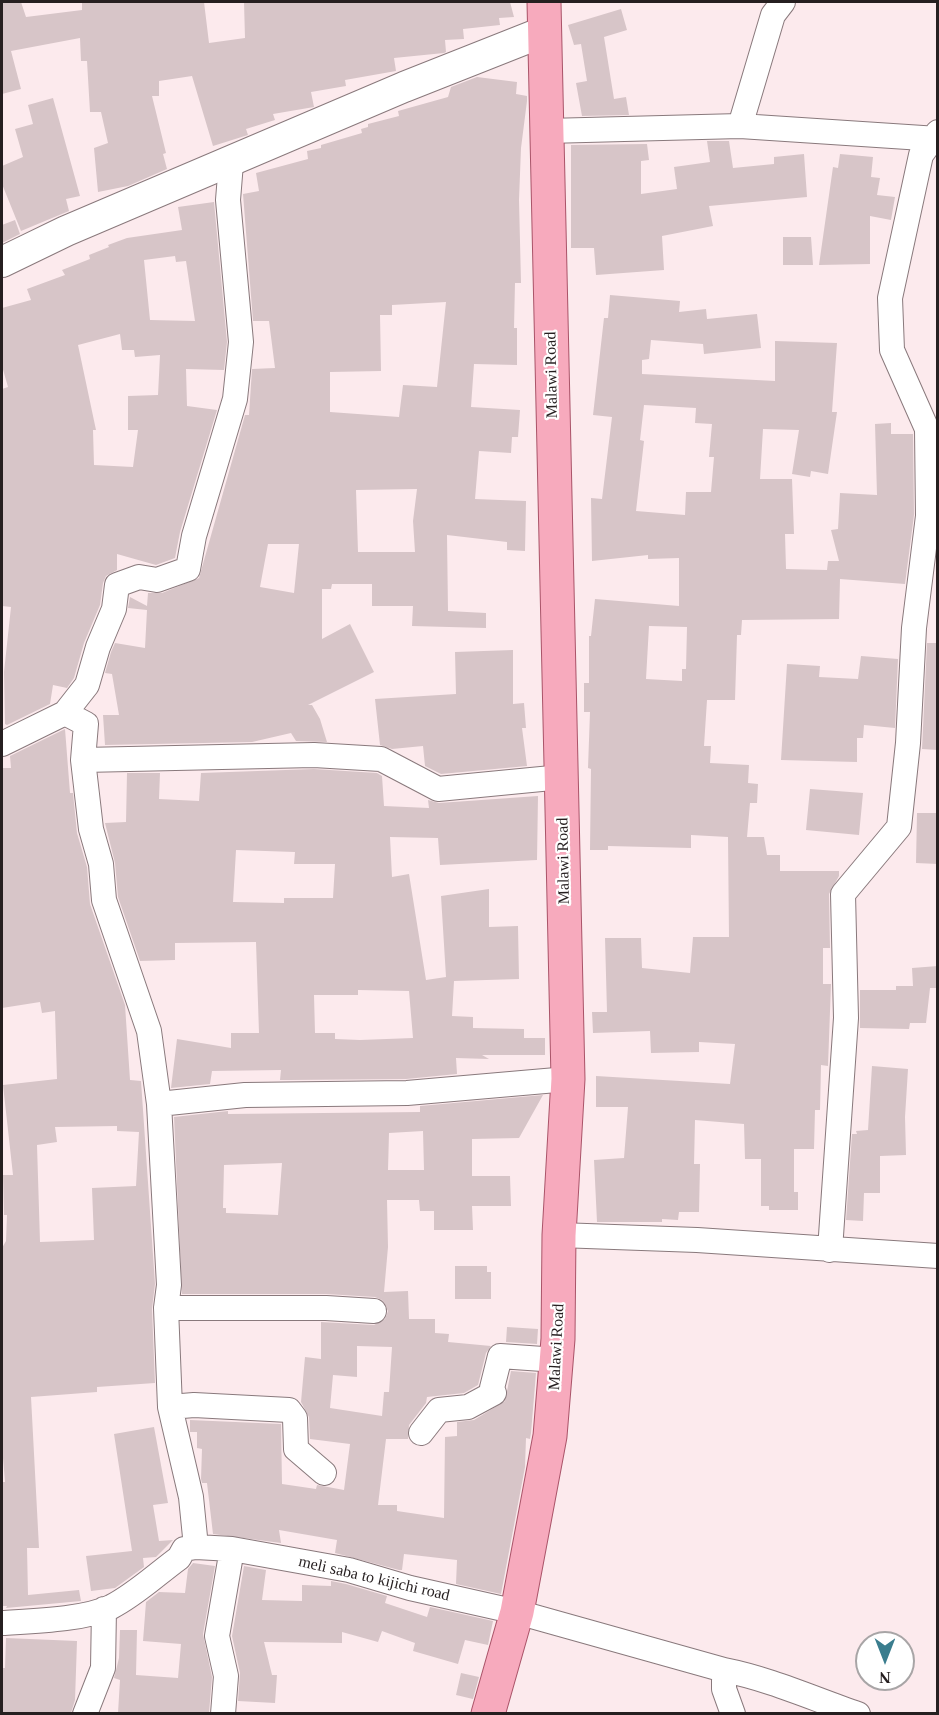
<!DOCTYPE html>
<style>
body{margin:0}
#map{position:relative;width:939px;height:1715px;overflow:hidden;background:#fceaed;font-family:"Times New Roman",serif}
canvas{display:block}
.frame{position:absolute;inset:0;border:3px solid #261f20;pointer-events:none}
.north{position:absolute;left:855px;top:1631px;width:60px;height:60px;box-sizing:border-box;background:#fff;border:2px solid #a8a5a6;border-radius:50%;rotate:180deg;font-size:16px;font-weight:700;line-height:24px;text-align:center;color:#261f20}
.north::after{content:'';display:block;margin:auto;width:21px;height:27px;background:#3a7d8e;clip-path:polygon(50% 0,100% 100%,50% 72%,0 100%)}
</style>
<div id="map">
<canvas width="939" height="1715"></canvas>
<div class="frame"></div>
<div class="north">N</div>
</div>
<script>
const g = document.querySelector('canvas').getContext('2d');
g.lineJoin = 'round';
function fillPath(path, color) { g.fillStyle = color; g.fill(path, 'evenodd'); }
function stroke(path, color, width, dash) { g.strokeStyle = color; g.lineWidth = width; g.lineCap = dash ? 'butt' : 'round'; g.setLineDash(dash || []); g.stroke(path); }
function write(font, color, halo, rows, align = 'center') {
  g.font = font + ' "Times New Roman",serif'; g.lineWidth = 4.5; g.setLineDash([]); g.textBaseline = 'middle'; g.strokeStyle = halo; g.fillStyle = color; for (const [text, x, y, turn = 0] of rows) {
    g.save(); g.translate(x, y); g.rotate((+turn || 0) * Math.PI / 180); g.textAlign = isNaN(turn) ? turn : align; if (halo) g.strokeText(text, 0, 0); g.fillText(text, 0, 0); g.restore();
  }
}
fillPath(new Path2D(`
 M2 2H21L26 17 82 10V2H204L209 43 245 38 244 2H510L514 17 499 18 500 25 463 29 464 39 445 40 446 52 444 53 394 58 396 71 345 80 346 86 311 92 314 107 273 114 275 120 246 129 248 135 213 146 192 76 159 81V96H152L166 153 163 154 167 169 128 186 98 192 94 148 108 143 101 112H90L87 61H81L80 38 11 51 21 89 2 94Z
 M621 9 627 30 604 37 614 99 626 97 629 115 582 116 576 83 587 81 581 44 574 45 568 25Z
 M477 77 517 82 516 94 527 96V101L521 148 519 200 521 283H515L514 328H517V365L474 364 471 407 520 410 518 437H512L511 453 479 451 475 499 526 501 525 551 507 550V542L447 535 448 611 486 613V628L412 626 413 606H372V584H332L331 589H322V639L350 624 374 672 308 705H312L320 719 327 742 296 741 291 733 252 742 105 745 103 715H119L112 674 105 673 111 652 115 643 145 648 147 610 128 608 130 597 147 606 148 593H162L199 578 245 415H249L252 369 275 368 269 321H253L243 194 259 191 256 173 308 159 307 151 321 148V145L362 133 361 129 368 127V124L399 116 398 111 448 97 451 87ZM446 302 437 387 403 385 399 417 330 412V372L381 371 380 315H392V305ZM417 489 413 521 415 552H358L356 490ZM268 544H299L294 593 260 587Z
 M53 98 80 196 66 199 69 211 21 231 2 184V166L23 157 15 129 33 124 28 105Z
 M707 141H729L733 168 774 164V157L804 154 807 197 709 206 713 226 662 236 664 270 596 275 594 248H571V145L647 144 649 160 641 161V194L677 189 674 167 710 162Z
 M840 154 873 157 871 177 880 178 877 195 895 197 891 220 870 216V264L819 265 833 167 838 168Z
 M214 202 227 342 224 370 186 369 187 406 217 410 180 532 175 558 156 565 117 554V570L106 576 103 583 100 605 84 643 74 678 67 688 53 685 50 704 7 725 5 724 4 672 11 607 2 606V389L8 387 2 366V308L31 300 27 289 65 275 62 270 90 259 89 255 109 247 108 245 127 238 182 230 178 207ZM175 256 176 262 186 261 195 321 150 320 144 260ZM120 334 122 350H134L135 357 160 355 158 395 128 396V430H138L133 467 94 465 93 430H96L78 345Z
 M15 220 20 234 2 243V225Z
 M783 237H811L813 265H783Z
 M610 295 680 301 679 312 706 309 707 319 757 314 761 348 704 354 703 344 651 340 649 359 642 360V374L775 381V341L837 343 832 412H837L828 474 811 471 810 477 792 474 799 430 763 429 760 479H792L794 534H785L786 569 827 570 828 561H839L831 530 838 529 840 493 877 495 875 424 891 423V434H913L914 515 905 584 840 579 839 619 742 620 741 635H737L735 700H707L704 746H711L710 763 749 765 748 783 758 784 757 803H750L747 837H764L767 855H780V871H839V876L829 894 830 948H823V984H831L828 1066 821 1065 820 1110H815L814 1149H794V1192H798V1210H769V1206H761V1159H745L744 1124 695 1120 694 1164H700L699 1212H679L678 1220 662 1219V1222H597L594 1160 624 1158 628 1107H596V1076L730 1084 735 1044 699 1042V1052L651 1053 650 1031 593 1033 592 1012H607L605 938H641L642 968 690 973 693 937H729L728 837 691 835V848L608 846V850H590L591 769 588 768 590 712H584V683H589V636H591L595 599 679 606V558L648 559V555L592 561 591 498 602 499 612 417 593 415 604 318H608ZM644 405 696 408 695 423 712 424 709 457H714L711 492H686L685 515 636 511 644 441 640 440ZM649 626 687 627 686 669H682V681L646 679Z
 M927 643H938V750L922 749Z
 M513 650V704L524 703 526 728H522L527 766 441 774 425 766 423 746 392 749 380 745 375 699 456 694 455 652Z
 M861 656 898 659 895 728 864 725 863 738H857V762L781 760 787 664 820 666 819 677 858 679Z
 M65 729 70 793H73L77 833 87 867 90 904 125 1005 130 1080 141 1081 155 1284 152 1309 155 1383 97 1387V1392L31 1397 39 1548H27L28 1595 79 1590 81 1601 6 1608 7 1606H2V1482H5L2 1446V1248L6 1241 7 1215H4L3 1175H13L3 1085 57 1079 55 1011 42 1013 40 1002 2 1008V768H11L10 756ZM117 1126V1131L139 1132 136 1186 92 1188 94 1240 40 1242 37 1145 57 1142 55 1127Z
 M314 769 377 773 382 776 384 806 429 808 428 800 439 803 538 796 537 860 440 865 438 838 390 837 392 877 409 874 426 980 446 977 441 896 489 889V927L518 926 519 979 454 981 452 1016 473 1017V1028L524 1029V1038H545V1055H482L489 1059 456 1058 457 1074 406 1079 290 1080H280L281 1070 212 1071 210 1084 171 1088 177 1039 231 1048V1033H259L256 942 175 943V960L140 961 118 897 115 863 105 823 126 822 127 773H160L159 799 199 801 201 773ZM236 850 295 852 294 864H335L333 898H284V903L233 902ZM358 990 409 991 413 1038 360 1040 335 1039V1033H315L314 995H358Z
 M810 789 863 793 859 835 806 830Z
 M917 813H938V864L916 863Z
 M938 966V988H930L926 1023H910L909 1029 860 1028V990H896V986H913L912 968Z
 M872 1066 908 1069 905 1117 906 1155 880 1156V1193H864L863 1221 846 1220 852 1134H857L856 1131 868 1130Z
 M543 1095 519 1138 472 1139V1176H510L511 1206H472L473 1230H434V1211H420L419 1200H387L388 1247 384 1292 408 1291 409 1319H435V1333L449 1334 448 1342 491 1346 486 1353 478 1385 464 1393 427 1397 426 1403 409 1425 408 1439H386L378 1505H397V1511L444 1518 445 1437 457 1436V1422L474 1420 505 1401 511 1371 536 1373 531 1433 530 1439 526 1438 525 1467 501 1594 456 1584 457 1560 404 1554 402 1570H399L335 1553 337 1540 279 1530 281 1543 213 1534 207 1483H202L201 1479 202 1449 197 1448V1432H190V1420L281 1424 282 1484 316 1489 317 1485 344 1490 350 1444 310 1439 309 1417 301 1402 305 1357 321 1359V1322L374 1325 385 1319 388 1311 382 1300 375 1297 326 1294H182L174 1117 228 1111V1114L420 1112V1106ZM423 1131 424 1170H388L389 1133ZM282 1163 278 1215 226 1213V1208H223L224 1165ZM357 1346 392 1347 389 1392H384L382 1416 330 1408 333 1375 357 1377Z
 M455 1266H487V1272H491V1299H455Z
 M507 1327 538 1329 537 1344 506 1342Z
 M154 1427 168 1503 153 1505 159 1541 173 1540 156 1557 143 1558 144 1567 115 1588 91 1591 86 1556 132 1551 114 1434Z
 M193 1563 215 1566 203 1634 212 1677 209 1713H118L120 1680 114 1678 119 1658 120 1630H137L136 1675 178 1678 181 1644 143 1641 146 1602 159 1592 185 1593 188 1569Z
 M244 1566 266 1570 262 1600 302 1601V1585L331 1586V1581L346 1584 387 1596 385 1603 427 1617 430 1607 493 1621 488 1645 465 1640 458 1664 413 1651 415 1643 382 1631 378 1642 342 1632V1643L264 1642 272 1675H277L275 1703 238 1701 240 1673 232 1636Z
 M6 1638 77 1641 75 1700 71 1713H2V1668H5Z
 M461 1673 479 1677 473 1699 456 1695Z`), '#d7c5c8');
const minor = new Path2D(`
 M740 126 773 15 783 2
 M547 131 740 126 938 139
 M2 744 65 713
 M83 760 314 755 381 759 438 789 562 777
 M159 1104 245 1095 407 1093 568 1079
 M559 1235 697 1240 938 1256
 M830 1250 846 1018 843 894 899 827 908 743 914 628 928 516 927 429 892 350 890 298 921 155 938 132
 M166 1308H326L374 1311
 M170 1407 194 1405 289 1410 295 1418 296 1449 324 1473
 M421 1433 439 1410 468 1407 494 1393 492 1388 500 1356 557 1360
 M196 1547 191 1497 170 1407 166 1308 169 1285 159 1104 149 1031 104 900 101 864 91 829 83 760 86 724 65 713 87 685 98 647 114 609 117 585 139 577 157 580 188 569 194 536 235 399 241 342 228 200 231 163
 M2 1623C33 1621 83 1620 111 1607 135 1595 157 1574 179 1558L184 1549 196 1547 232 1549 349 1570 410 1588 517 1612 724 1670C770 1679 814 1699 858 1714
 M724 1670V1689L733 1714
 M85 1714 103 1668 104 1609
 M223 1714 226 1676 217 1636 232 1549`);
const tertiary = new Path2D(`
 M2 262 66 231 404 87 543 32`);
const primary = new Path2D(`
 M488 1714 517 1612 550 1436 558 1339 559 1235 568 1079 544 2`);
stroke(minor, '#89797c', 26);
stroke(tertiary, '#89797c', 32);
stroke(primary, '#aa5469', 35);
stroke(minor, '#fff', 24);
stroke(tertiary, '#fff', 30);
stroke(primary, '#f7aabd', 33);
write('16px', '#261f20', '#fff', [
 ["Malawi Road",552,375,-91],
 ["Malawi Road",564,861,-91],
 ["Malawi Road",557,1347,-87],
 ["meli saba to kijichi road",374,1579,13]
]);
</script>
